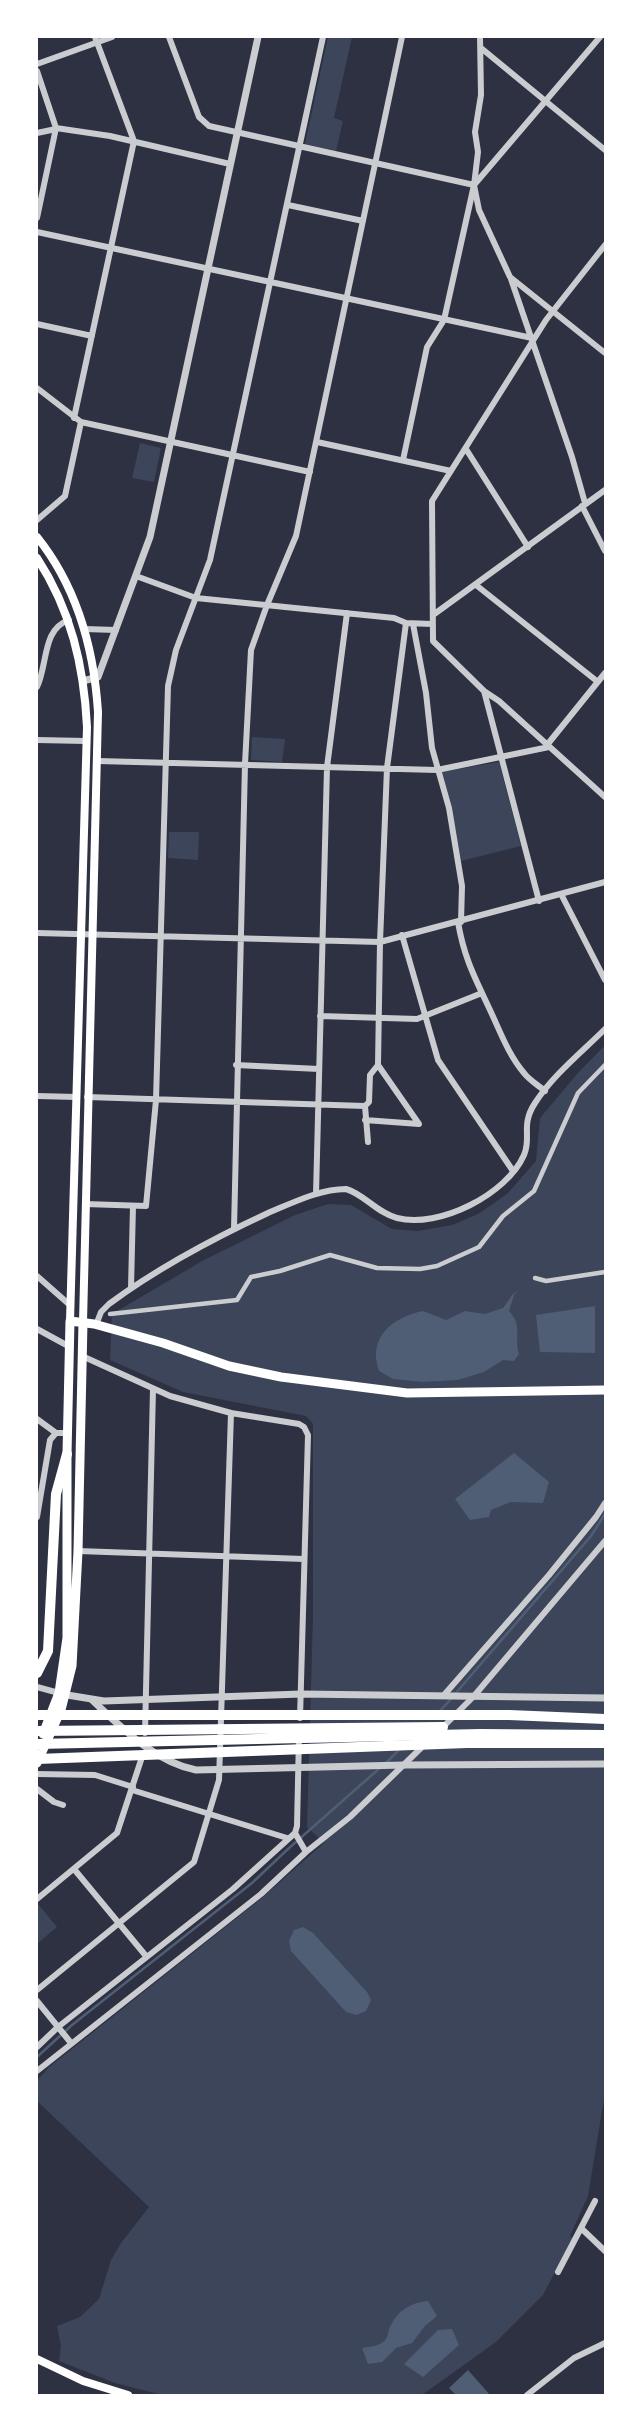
<!DOCTYPE html>
<style>
body{margin:0}
#map{position:relative;width:642px;height:2432px;overflow:hidden;background:#2d3142;font-family:Karla,sans-serif}
canvas{display:block}
.frame{position:absolute;inset:0;border:38px solid #fff;pointer-events:none}
</style>
<div id="map">
<canvas width="642" height="2432"></canvas>
<div class="frame"></div>
</div>
<script>
const g = document.querySelector('canvas').getContext('2d');
g.lineJoin = 'round';
function fillPath(path, color) { g.fillStyle = color; g.fill(path, 'evenodd'); }
function stroke(path, color, width, dash) { g.strokeStyle = color; g.lineWidth = width; g.lineCap = dash ? 'butt' : 'round'; g.setLineDash(dash || []); g.stroke(path); }
fillPath(new Path2D(`
 M328 37H352L334 118 343 121 336 151 305 144Z
 M140 443 161 448 154 482 132 478Z
 M252 737 285 739 282 762 251 760Z
 M499 762 521 846 461 861 451 806 440 772Z
 M169 832H199L198 860 168 858Z
 M605 1045V2093L588 2196 570 2236 573 2238 543 2295 496 2342 422 2395H162L115 2383 59 2361 61 2346 57 2326 80 2317 99 2299 111 2260 121 2243 149 2207 37 2101V2081L48 2068 263 1897 324 1843 307 1827 313 1616V1424L306 1416 183 1392 110 1360 112 1314 204 1260 295 1215 328 1204 351 1205 392 1229 417 1231 452 1225 478 1214 507 1194 536 1161 540 1118 577 1074Z
 M38 1904 57 1927 37 1944V1905Z`), '#3c4559');
fillPath(new Path2D(`
 M518 1291 514 1295 509 1311C523 1326 514 1336 519 1354L514 1361 503 1360 484 1372 458 1380 423 1382 393 1379 379 1371C367 1337 393 1317 423 1311L446 1320 465 1311 485 1314 503 1308 513 1294Z
 M595 1306V1353L540 1352 536 1315Z
 M514 1453 549 1482 543 1503 511 1502 491 1510 489 1517 470 1520 455 1499Z
 M303 1927 313 1933 367 1992 371 2000 366 2011 356 2015 346 2012 291 1951 289 1941 294 1930Z
 M428 2301 437 2316 425 2326 412 2343 396 2348 382 2362 368 2364 362 2348C369 2347 378 2346 383 2342 389 2338 387 2333 390 2327 397 2311 411 2302 428 2301Z
 M452 2329 459 2345 423 2377 404 2364 438 2330Z
 M468 2370 490 2395H456L449 2388Z`), '#4f5d75');
stroke(new Path2D(`
 M455 1694 591 1536 605 1514
 M439 1712 451 1699
 M386 1763 401 1748
 M37 2057 72 2025 252 1883 288 1849 381 1767`), '#4f5d75', 2.5);
stroke(new Path2D(`
 M535 1278 546 1281 605 1272
 M110 1314 237 1300 251 1277 280 1271 330 1255 377 1268 420 1269 437 1266 479 1247 503 1216 534 1191 578 1093 605 1065`), '#caccd0', 4.5);
stroke(new Path2D(`
 M169 37 199 117 209 126 474 185
 M480 37 481 95 475 132 478 152 474 185 479 210 510 277 605 353
 M481 48 605 150
 M37 64 112 37
 M37 71 56 128 37 218
 M56 128 110 136 230 164
 M37 133 56 129
 M288 205 363 221
 M37 232 532 338
 M605 245 546 320 432 501 433 641 484 691 499 701 605 797
 M511 279 572 457 585 503
 M37 324 92 336
 M37 388 81 422 310 472
 M74 418 134 141 95 37
 M317 442 451 471
 M466 449 528 547
 M403 460 427 347 444 320 474 185 600 37
 M582 506 605 551
 M37 520 65 496 81 422
 M136 576 196 598 394 618 406 623
 M476 585 598 682
 M433 615 605 490
 M413 624 426 693 432 748 449 808 462 886 461 922
 M84 629 116 630
 M37 687C48 664 42 629 69 620
 M484 691 539 901
 M37 740 86 741
 M547 745 605 673
 M98 761 437 770 549 747
 M561 894 605 980
 M458 922C464 958 475 978 490 1010 500 1031 508 1054 524 1073 529 1080 538 1085 545 1091
 M37 933 380 942 387 768 406 623 432 624
 M402 935 438 1060 513 1171
 M320 1016 417 1019 482 993
 M236 1065 319 1069
 M37 1096 76 1097
 M87 1097 365 1106
 M365 1120 419 1124 378 1065 380 942 605 882
 M368 1142 365 1106 369 1102 370 1075 378 1065
 M316 1194 327 767 347 613
 M85 1204 146 1206 156 1100 168 686 176 650 210 560 323 37
 M234 1229 245 764 251 650 267 605 296 536 402 37
 M37 1276 71 1306
 M131 1288 133 1206
 M96 1325 101 1312 109 1304C159 1267 212 1239 268 1213 292 1203 320 1189 346 1189 364 1194 377 1213 397 1218 439 1229 507 1194 524 1155 532 1137 520 1126 535 1103 553 1075 582 1052 605 1029
 M37 1329 70 1347
 M82 1356 170 1396 231 1413
 M37 1419 56 1433H68
 M37 1517 50 1440 56 1433
 M78 1551 304 1559
 M37 1687 59 1693
 M444 1695 549 1575 596 1517 605 1503
 M441 1729 474 1696 605 1541
 M145 1733 153 1389
 M37 1774 95 1775 133 1787
 M37 1789 54 1802 63 1805
 M132 1790 287 1838
 M295 1833 306 1852
 M74 1869 146 1956
 M37 1899 117 1833 143 1754
 M37 1990 194 1862 219 1780 231 1413 299 1424 304 1427 308 1435 300 1718
 M37 2001 71 2043
 M37 2047 58 2027 233 1889 295 1833 297 1826 299 1736
 M37 2071 261 1894 306 1852 350 1817 423 1746
 M582 2229 605 2251
 M558 2272 595 2201
 M527 2395 574 2358 605 2343`), '#caccd0', 6);
stroke(new Path2D(`
 M83 681 98 677 150 537 258 37
 M61 1694 104 1701 301 1694 605 1698
 M92 1700C122 1728 155 1762 196 1770L404 1765 605 1764`), '#caccd0', 7);
stroke(new Path2D(`
 M37 537C77 587 94 649 98 712L83 1322
 M37 558C71 610 84 666 87 727L70 1321
 M37 2359 83 2381 128 2395`), '#fff', 8);
stroke(new Path2D(`
 M43 1734 59 1693 67 1638V1454L70 1321 94 1324 163 1343 229 1366 281 1377 407 1393 605 1390
 M37 1763 61 1710 72 1666 78 1551 83 1322`), '#fff', 9);
stroke(new Path2D(`
 M37 1673 48 1651 56 1494 67 1454
 M37 1715H509L605 1719
 M37 1759 467 1743H605`), '#fff', 10);
stroke(new Path2D(`
 M37 1731 443 1727
 M37 1744 480 1734 605 1735`), '#fff', 10);
</script>
